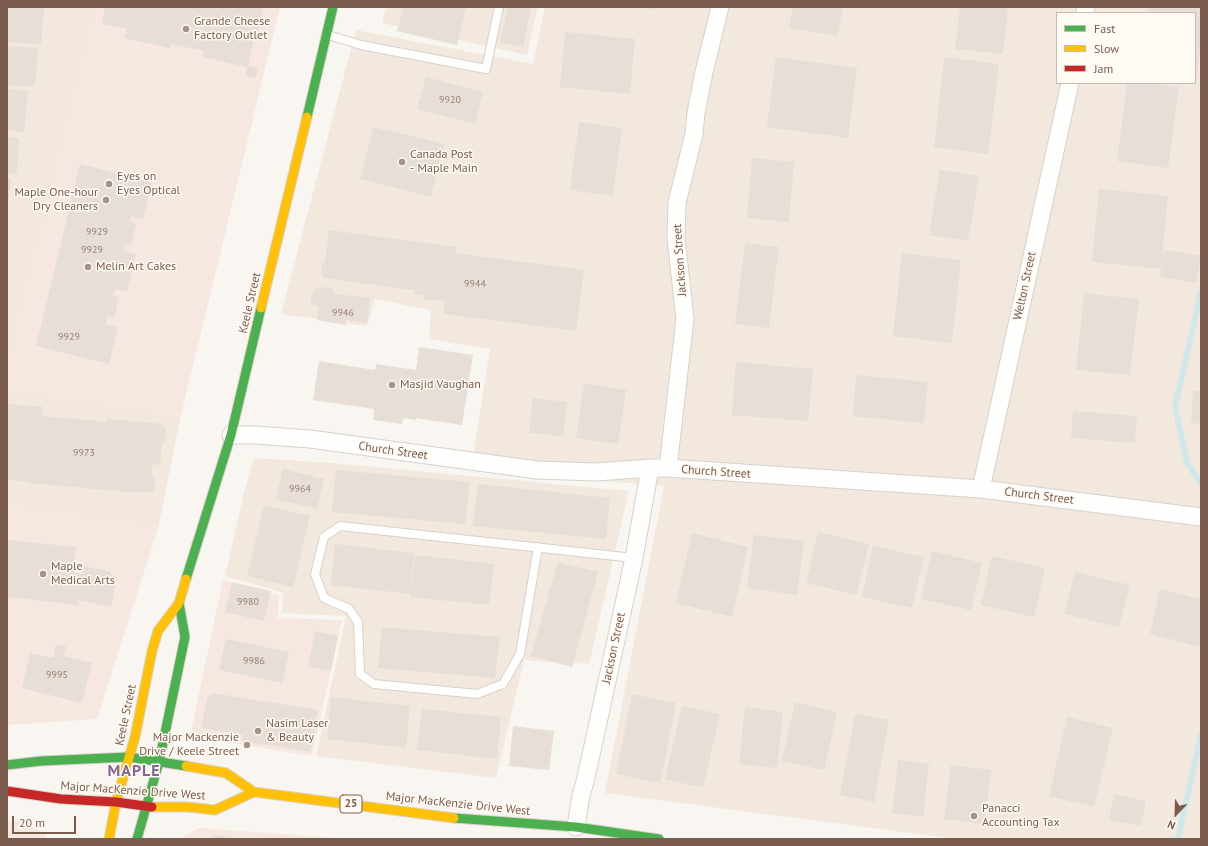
<!DOCTYPE html>
<style>
body{margin:0}
#map{position:relative;width:1208px;height:846px;overflow:hidden;background:#f9f5f0;font-family:"PT Sans",sans-serif}
canvas{display:block}
.frame{position:absolute;inset:0;border:8px solid #7a5c4d;pointer-events:none}
.legend{position:absolute;left:1056px;top:12px;width:140px;height:72px;box-sizing:border-box;background:#fffaf3;border:1px solid #cabbb1;margin:0;padding:5px 7px;list-style:none;font-size:12px;color:#7a5c4d}
.legend li{display:flex;align-items:center;gap:8px;height:20px}
.legend b{width:20px;border:1px solid #cabbb1}
.north{position:absolute;left:1156px;top:794px;width:40px;height:40px;-webkit-text-stroke:3px #fffaf3;paint-order:stroke;rotate:203deg;font-size:11px;font-weight:700;line-height:16px;text-align:center;color:#7a5c4d}
.north::after{content:'';display:block;margin:auto;width:14px;height:18px;background:#7a5c4d;clip-path:polygon(50% 0,100% 100%,50% 72%,0 100%)}
.scale{position:absolute;left:12px;top:816px;width:64px;height:18px;box-sizing:border-box;border:2px solid #7a5c4d;border-top:0;padding-left:5px;font-size:12px;line-height:14px;white-space:nowrap;color:#7a5c4d;-webkit-text-stroke:3px #fffaf3;paint-order:stroke}
</style>
<div id="map">
<canvas width="1208" height="846"></canvas>
<div class="frame"></div>
<ul class="legend">
<li><b style="height:5px;background:#4caf50"></b>Fast</li>
<li><b style="height:5px;background:#ffc107"></b>Slow</li>
<li><b style="height:5px;background:#c62828"></b>Jam</li>
</ul>
<div class="north">N</div>
<div class="scale">20 m</div>
</div>
<script>
const g = document.querySelector('canvas').getContext('2d');
g.lineJoin = 'round';
function fillPath(path, color) { g.fillStyle = color; g.fill(path, 'evenodd'); }
function stroke(path, color, width, dash) { g.strokeStyle = color; g.lineWidth = width; g.lineCap = dash ? 'butt' : 'round'; g.setLineDash(dash || []); g.stroke(path); }
function write(font, color, halo, rows, align = 'center') {
  g.font = font + ' "PT Sans",sans-serif'; g.lineWidth = 3; g.setLineDash([]); g.textBaseline = 'middle'; g.strokeStyle = halo; g.fillStyle = color; for (const [text, x, y, turn = 0] of rows) {
    g.save(); g.translate(x, y); g.rotate((+turn || 0) * Math.PI / 180); g.textAlign = isNaN(turn) ? turn : align; if (halo) g.strokeText(text, 0, 0); g.fillText(text, 0, 0); g.restore();
  }
}
fillPath(new Path2D(`
 M7 7H97L7 373Z
 M386 7H538L527 55 382 23Z
 M545 7H1201V839H956L605 793 664 486 471 470 490 349 429 339 431 310 375 299 367 326 281 314 356 30 533 64ZM1057 13H1195V83H1057Z
 M7 388 181 415 158 528 7 507Z
 M254 458 332 463 629 491 589 664 524 660 496 778 316 756 346 616 281 613 284 593 225 576 245 489Z`), '#f2e8de');
fillPath(new Path2D(`
 M97 7H280L181 415 7 388V373Z
 M7 507 158 528 97 719 7 725Z
 M223 580 279 596 278 618 342 620 312 756 190 736Z
 M7 821H22L45 834 47 839H7Z
 M198 828 353 839H179Z`), '#f6e8e1');
stroke(new Path2D(`
 M1201 292 1175 407 1187 463 1201 483
 M1178 839 1201 735`), '#d0e8ea', 6);
fillPath(new Path2D(`
 M7 7H44L41 45 7 42Z
 M105 7H263L257 38 254 37 248 66 258 68 255 78 245 76 247 67 202 57 204 51 171 44 169 48 124 38 127 29 102 24Z
 M403 7H466L457 45 397 31Z
 M508 7H531L523 47 500 43Z
 M636 7H654V10Z
 M793 7H843L838 36 789 28Z
 M960 7H1008L1003 54 955 49Z
 M1149 7H1201V37L1197 76 1195 75V13H1148Z
 M565 32 635 39 630 94 560 87Z
 M7 46 38 48 35 87 7 85Z
 M776 57 857 68 848 138 767 127Z
 M944 57 999 64 988 154 934 147Z
 M426 77 483 92 475 124 417 109Z
 M1127 83H1149L1179 87 1168 168 1117 161Z
 M7 89 28 91 24 132 7 130Z
 M579 122 622 128 613 196 570 190Z
 M373 127 444 144 431 197 360 179Z
 M7 137 19 138 17 174 7 173Z
 M752 158 794 162 789 222 747 218Z
 M80 164 152 182 143 219 131 216 130 222 136 224 131 245 125 244 124 251 136 254 127 292 115 289 113 296 119 297 114 318 108 316 106 324 118 327 109 364 36 346Z
 M940 170 979 176 968 241 929 235Z
 M7 178H11L8 203H7Z
 M1099 189 1168 196 1161 269 1092 262Z
 M329 230 456 247 455 253 584 270 576 331 444 314 445 301 423 299 424 295 414 294V290L323 278V275H321L322 263H325Z
 M745 243 779 247 769 328 735 324Z
 M1164 250 1201 256 1196 283 1160 277Z
 M902 253 961 260 952 343 893 336Z
 M321 287 334 289V294L370 298 367 323 346 320V325L317 320 319 306 311 304V296L315 289Z
 M1084 293 1139 299 1130 375 1076 370Z
 M419 347 473 355 462 425 416 418V420L403 418 402 424 373 420 374 409 313 400 319 361 375 370 376 364 416 370Z
 M736 362 813 369 808 421 732 415Z
 M856 375 928 382 924 423 853 416Z
 M584 383 626 390 618 444 576 438Z
 M1193 391H1201V424L1191 423Z
 M533 398 567 402 563 436 529 433Z
 M9 404 43 407 42 416 107 422V419L163 424V427H166L165 443H162L160 465 152 464 151 474 155 479 154 491 148 493 141 492 140 493 29 483V482L7 480V425Z
 M1073 411 1137 416 1135 443 1071 438Z
 M283 469 324 479 317 509 276 499Z
 M336 470 470 482 465 524 332 512Z
 M478 484 610 498 606 539 473 526Z
 M264 505 310 516 293 587 247 576Z
 M818 532 869 544 856 595 806 583Z
 M692 533 748 547 732 617 676 603Z
 M754 535 804 541 797 595 747 588Z
 M7 540 76 547 74 573 83 574 84 566 111 572V575L117 577 111 607 78 600 79 605 7 597Z
 M335 544 414 553 410 594 331 585Z
 M873 546 924 557 912 608 862 597Z
 M932 551 982 563 971 610 921 599Z
 M415 555 494 564 489 605 410 597Z
 M992 556 1045 568 1034 617 981 605Z
 M558 562 598 572 572 667 531 656Z
 M1075 572 1130 585 1119 627 1064 614Z
 M232 582 271 591 264 621 225 612Z
 M1160 589 1201 599V647L1150 634Z
 M382 627 500 637 495 678 378 668Z
 M315 631 338 636 331 671 308 667Z
 M226 639 289 652 282 683 219 670Z
 M56 644 66 646 63 656 92 663 82 703 22 688 30 653 53 658Z
 M212 693 318 710 311 752 242 741 243 735 201 728 208 695H212Z
 M632 694 676 703 660 783 616 774Z
 M331 697 410 706 406 748 327 739Z
 M795 702 837 712 824 770 782 761Z
 M682 706 720 714 703 788 665 779Z
 M745 707 783 712 777 768 739 764Z
 M422 709 501 717 497 759 417 750Z
 M855 714 889 720 874 802 840 795Z
 M1067 717 1113 728 1094 807 1049 796Z
 M513 726 554 731 549 770 509 766Z
 M898 760 929 764 923 817 892 813Z
 M951 765 991 770 984 824 944 819Z
 M1114 794 1146 801 1141 826 1109 820Z
 M216 835 233 838V839H209Z`), '#e6ded7');
const lane = new Path2D(`
 M328 35 361 45 486 69 499 7
 M538 547 520 654 503 684 477 694 374 684 360 674 358 622 349 609 324 598 315 574 324 537 340 526 634 558`);
const street = new Path2D(`
 M1085 13 1086 7
 M231 435H256L310 439 537 470 596 472 650 468H668L981 489 1201 517
 M668 468 685 319 676 238 677 203 694 134 696 113 704 72 720 7
 M981 489 1070 83
 M576 827 581 795 585 782 634 558 650 468`);
const fast = new Path2D(`
 M307 117 333 7
 M186 579 231 435 261 308
 M7 765 41 761 129 757 186 766
 M454 818 576 827 659 839
 M137 839 159 762 185 637 179 603`);
const slow = new Path2D(`
 M261 308 307 117
 M186 766 226 773 254 792 454 818
 M152 807H187L215 810 254 792
 M109 839 116 802 135 737 152 651 158 631 179 603 186 579`);
const jam = new Path2D(`
 M7 791 61 799 116 802 152 807`);
stroke(lane, '#d7d1cb', 10);
stroke(street, '#d7d1cb', 19);
stroke(fast, '#d9d2cb', 11);
stroke(slow, '#d9d2cb', 11);
stroke(jam, '#d9d2cb', 11);
stroke(lane, '#fefefd', 8);
stroke(street, '#fefefd', 17);
stroke(fast, '#4caf50', 9);
stroke(slow, '#ffc107', 9);
stroke(jam, '#c62828', 9);
for (const [x, y, r, color] of [
 [186,29,4,"#a69286"],
 [402,162,4,"#a69286"],
 [109,184,4,"#a69286"],
 [106,200,4,"#a69286"],
 [88,267,4,"#a69286"],
 [392,385,4,"#a69286"],
 [43,574,4,"#a69286"],
 [258,731,4,"#a69286"],
 [247,745,4,"#a69286"],
 [974,816,4,"#a69286"]
]) { const dot = new Path2D(); dot.arc(x, y, r, 0, 2 * Math.PI); g.fillStyle = color; g.fill(dot); stroke(dot, '#fffaf3', 1.5); }
write('10px', '#977e72', null, [
 ["9920",450,100],
 ["9929",97,232],
 ["9929",92,250],
 ["9944",475,284],
 ["9946",343,313],
 ["9929",69,337],
 ["9973",84,453],
 ["9964",300,489],
 ["9980",248,602],
 ["9986",254,661],
 ["9995",57,675]
]);
for (const [x, y, w] of [
 [351,804,22]
]) { const box = new Path2D(); box.roundRect(x - w / 2, y - 9, w, 18, 3); g.fillStyle = '#fffaf3'; g.fill(box); stroke(box, '#7a5c4d', 1); }
write('bold 11px', '#7a5c4d', null, [
 ["25",351,804]
]);
write('12px', '#7a5c4d', '#fffaf3', [
 ["Grande Cheese",194,22],
 ["Factory Outlet",194,36],
 ["Canada Post",410,155],
 ["- Maple Main",410,169],
 ["Eyes on",117,177],
 ["Eyes Optical",117,191],
 ["Maple One-hour",98,193,"right"],
 ["Dry Cleaners",98,207,"right"],
 ["Melin Art Cakes",96,267],
 ["Masjid Vaughan",400,385],
 ["Maple",51,567],
 ["Medical Arts",51,581],
 ["Nasim Laser",266,724],
 ["& Beauty",266,738],
 ["Major Mackenzie",239,738,"right"],
 ["Drive / Keele Street",239,752,"right"],
 ["Panacci",982,809],
 ["Accounting Tax",982,823]
], 'left');
write('12px', '#7a5c4d', '#fffaf3', [
 ["Jackson Street",680,260,-94],
 ["Welton Street",1025,286,-78],
 ["Keele Street",250,303,-77],
 ["Church Street",393,451,8],
 ["Church Street",716,472,4],
 ["Church Street",1039,496,7],
 ["Jackson Street",614,648,-78],
 ["Keele Street",126,715,-78],
 ["Major MacKenzie Drive West",133,791,4],
 ["Major MacKenzie Drive West",458,804,6]
]);
g.letterSpacing = '1px';
write('bold 16px', '#846695', '#fffaf3', [
 ["MAPLE",134,771]
]);
g.letterSpacing = '0px';
</script>
